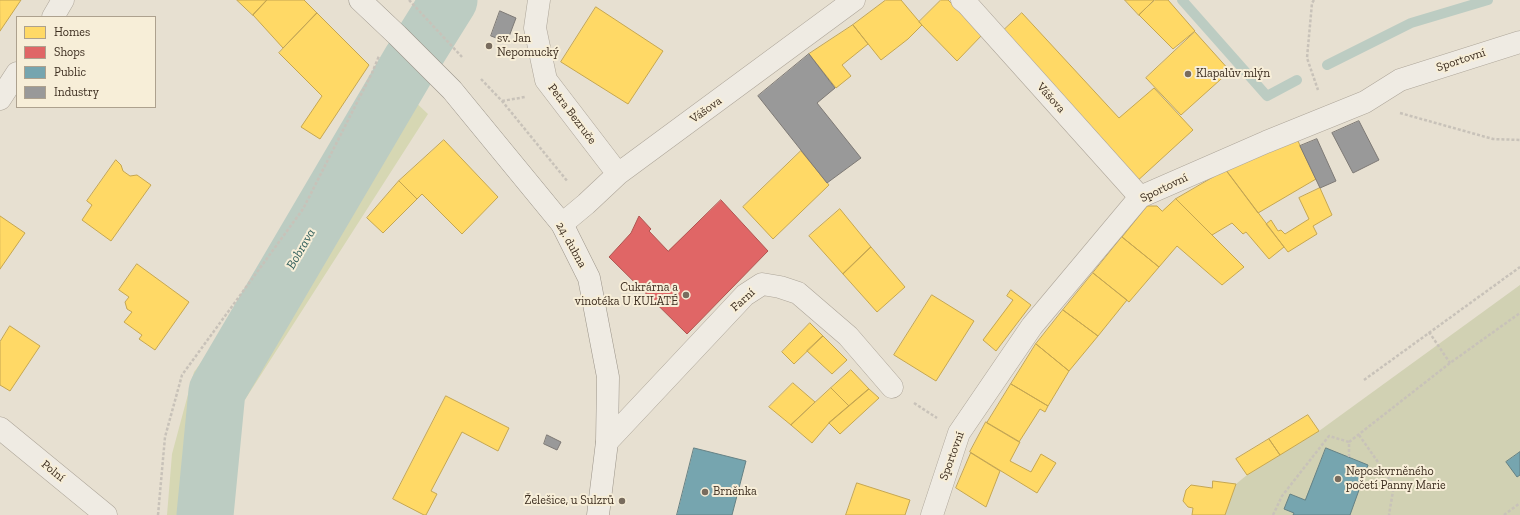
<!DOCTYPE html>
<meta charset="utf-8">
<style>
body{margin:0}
#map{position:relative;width:1520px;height:515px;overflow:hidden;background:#e7e0d1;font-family:"Zilla Slab",serif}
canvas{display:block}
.legend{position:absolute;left:16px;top:16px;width:140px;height:92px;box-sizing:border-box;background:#f7eed8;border:1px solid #ada18e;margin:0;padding:5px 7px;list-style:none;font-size:12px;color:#3d2e20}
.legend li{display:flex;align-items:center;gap:8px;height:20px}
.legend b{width:20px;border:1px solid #ada18e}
</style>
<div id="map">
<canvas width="1520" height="515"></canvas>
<ul class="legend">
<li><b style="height:11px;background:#ffd966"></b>Homes</li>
<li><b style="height:11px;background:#e06666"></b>Shops</li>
<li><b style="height:11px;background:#76a5af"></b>Public</li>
<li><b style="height:11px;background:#999"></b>Industry</li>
</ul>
</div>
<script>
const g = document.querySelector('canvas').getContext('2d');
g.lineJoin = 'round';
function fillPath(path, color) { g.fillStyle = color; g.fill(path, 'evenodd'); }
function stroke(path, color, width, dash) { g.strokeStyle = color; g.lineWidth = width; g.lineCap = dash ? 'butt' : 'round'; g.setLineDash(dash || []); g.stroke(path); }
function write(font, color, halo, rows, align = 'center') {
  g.font = font + ' "Zilla Slab",serif'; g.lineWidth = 4; g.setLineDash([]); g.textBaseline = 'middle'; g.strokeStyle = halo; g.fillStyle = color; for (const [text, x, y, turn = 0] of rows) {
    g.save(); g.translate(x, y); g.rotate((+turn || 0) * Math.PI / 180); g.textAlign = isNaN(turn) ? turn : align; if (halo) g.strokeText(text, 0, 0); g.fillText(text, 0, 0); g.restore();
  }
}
fillPath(new Path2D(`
 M387 75 428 114 239 409 225 515H167L172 454 194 372 270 271Z`), '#d6d7b3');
fillPath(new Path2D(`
 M1520 285V515H1225L1236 484 1247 475 1319 431Z`), '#d1d1b3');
const homes = new Path2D(`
 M0 0H21L0 31Z
 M237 0H267L253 15Z
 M267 0H304L317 13 283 48 253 15Z
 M886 0H901L922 25 908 39 881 60 853 25Z
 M941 0H948L983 34 957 61 919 22Z
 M1125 0H1154L1139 15Z
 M1155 0H1168L1195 31 1173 49 1139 15Z
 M596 7 663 51 628 104 561 62Z
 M317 13 369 65 320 139 301 127 322 96 279 53Z
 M1022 13 1119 118 1154 88 1193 130 1135 183 1004 30Z
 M853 25 868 44 842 65 851 76 836 88 809 54Z
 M1195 32 1230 71 1181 115 1146 78Z
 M1297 139 1316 179 1258 213 1225 169Z
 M444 140 498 197 462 234 422 194 417 199 399 181Z
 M801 151 829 185 773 239 743 207Z
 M116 160 121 165 123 171 130 176 137 175 151 185 111 241 82 220 92 205 87 201Z
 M1226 170 1284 247 1269 259 1246 232 1243 234 1232 223 1212 235 1176 199Z
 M399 181 417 199 383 233 367 218Z
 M1320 188 1332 215 1313 226 1317 234 1288 252 1266 224 1271 220 1278 231 1281 230 1285 234 1309 219 1299 198Z
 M1176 199 1244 267 1222 285 1177 246 1159 267 1122 237 1147 206H1157L1162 211Z
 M840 209 871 247 843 274 809 236Z
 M0 216 25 233 0 269Z
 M1122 237 1159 267 1129 302 1093 273Z
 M871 247 905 287 877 312 843 274Z
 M137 264 189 302 155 350 139 339 142 335 124 322 132 312 127 309 125 302 129 297 119 290Z
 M1093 273 1127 300 1098 336 1063 310Z
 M1011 290 1031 305 996 351 983 340 1013 300 1007 296Z
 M932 295 974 321 936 381 894 355Z
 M1063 310 1098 336 1069 371 1036 344Z
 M810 323 823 336 794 364 782 352Z
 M10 326 40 346 10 391 0 385V342Z
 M823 336 847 360 832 374 807 351Z
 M1036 344 1069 371 1048 406 1011 384Z
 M851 370 869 389 849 406 831 388Z
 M793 383 815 402 791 425 769 407Z
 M1011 384 1048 406 1045 412 1040 409 1019 442 987 423Z
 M831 388 849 406 829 423 812 443 791 425Z
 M869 389 879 398 840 434 829 423Z
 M446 396 509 428 498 451 462 432 431 491 437 494 426 515H424L393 499Z
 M1308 415 1319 431 1280 455 1269 439Z
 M986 422 1020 442 1010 461 1031 472 1041 454 1056 463 1037 493 970 452Z
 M1269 439 1280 455 1247 475 1236 459Z
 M971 453 1000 471 986 507 956 488Z
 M1213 481 1236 484 1225 515H1192L1193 508 1188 507 1183 501 1186 490 1191 485 1212 488Z
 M857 483 910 500 905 515H846Z`);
fillPath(homes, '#ffd966');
stroke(homes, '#c5a651', 1);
const shops = new Path2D(`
 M721 200 768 251 687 334 609 257 631 233 639 216 651 229 649 231 668 251Z`);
fillPath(shops, '#e06666');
stroke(shops, '#af5551', 1);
const public = new Path2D(`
 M694 448 746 461 732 515H677Z
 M1326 448 1368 465 1350 515H1293L1294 513 1284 509 1290 494 1305 500Z
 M1520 452V475L1517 477 1506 462Z`);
fillPath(public, '#76a5af');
stroke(public, '#658184', 1);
const industry = new Path2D(`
 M500 11 516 18 507 42 491 36Z
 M809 54 835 88 817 103 861 158 827 183 758 96Z
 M1359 121 1379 160 1353 173 1332 133Z
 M1317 139 1336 181 1320 188 1300 146Z
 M547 435 561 442 557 450 544 444Z`);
fillPath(industry, '#999');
stroke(industry, '#7d7975', 1);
stroke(new Path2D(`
 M1182 0 1267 96 1297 80
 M1327 65 1411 23 1488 0`), '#bcccc2', 10);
stroke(new Path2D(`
 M205 515 217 391 411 61 449 0`), '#bcccc2', 57);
const minor = new Path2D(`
 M539 0 535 28 546 80 618 174
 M962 0 967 4 1140 197
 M53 17 63 0
 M0 99 17 73
 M562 224 586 204 618 174 854 0
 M0 428 106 515
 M607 442 745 295 762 284 780 287 798 293 848 336 892 387
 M932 515 959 433 1032 326 1140 197 1266 142 1365 102 1400 80 1520 42`);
const secondary = new Path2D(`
 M360 0 397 35 452 90 562 224 589 278 608 377 607 442 598 515`);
stroke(minor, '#ada599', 23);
stroke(secondary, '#9c958a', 23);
stroke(new Path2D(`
 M409 0 462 57
 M1314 0 1312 3 1307 58 1318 90
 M481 79 502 101 568 182
 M502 101 525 97
 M1400 113 1493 139 1520 140
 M1429 332 1450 363
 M1364 380 1520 267
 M914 403 937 418
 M1359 435 1394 485 1389 515
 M1349 442 1450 363 1520 313
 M1349 457V442
 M158 515 165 437 182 375 303 209 372 73 379 56
 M1273 515 1282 496 1329 436 1349 442
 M1504 515 1520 503`), '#c8c2b9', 2.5, [3, 2]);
stroke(minor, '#efebe3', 22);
stroke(secondary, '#efebe3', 22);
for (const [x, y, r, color] of [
 [489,46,4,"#786c5e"],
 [1188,74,4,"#786c5e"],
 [686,295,4,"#786c5e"],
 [1338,479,4,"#786c5e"],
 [705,492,4,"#786c5e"],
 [622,501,4,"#786c5e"]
]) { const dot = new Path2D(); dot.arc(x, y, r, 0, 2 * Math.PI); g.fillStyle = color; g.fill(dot); stroke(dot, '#f7eed8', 1.5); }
write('12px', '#3d2e20', '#f7eed8', [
 ["sv. Jan",497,39],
 ["Nepomucký",497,53],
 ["Klapalův mlýn",1196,74],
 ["Cukrárna a",678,288,"right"],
 ["vinotéka U KULATÉ",678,302,"right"],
 ["Neposkvrněného",1346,472],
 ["početí Panny Marie",1346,486],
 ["Brněnka",713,492],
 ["Želešice, u Sulzrů",614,501,"right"]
], 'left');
write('12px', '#3d2e20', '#f7eed8', [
 ["Sportovní",1461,60,-18],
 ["Vášova",1051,98,48],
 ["Vášova",706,110,-36],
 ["Petra Bezruče",572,114,53],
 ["Sportovní",1164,188,-26],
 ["24. dubna",571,245,61],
 ["Farní",743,300,-42],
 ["Sportovní",952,456,-70],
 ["Polní",53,471,39]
]);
write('italic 13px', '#2f5d5a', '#f7eed8', [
 ["Bobrava",301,249,-60]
]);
</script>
